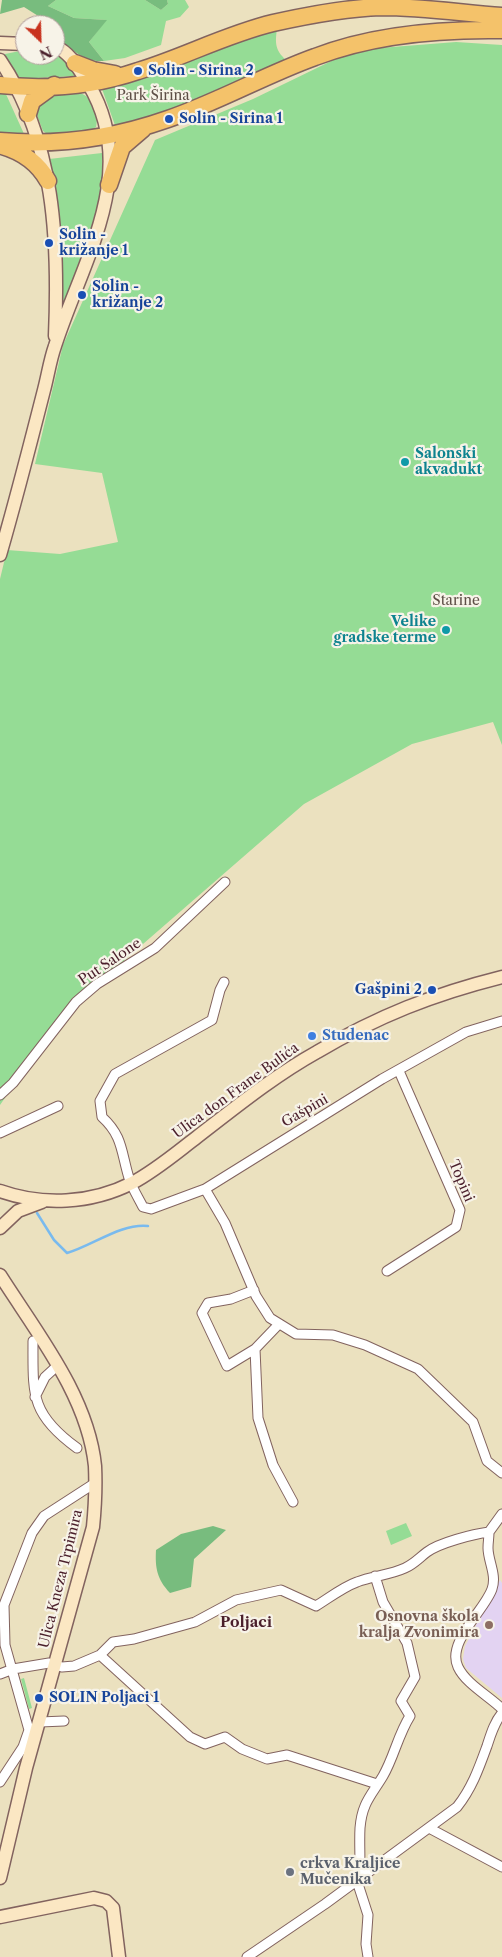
<!DOCTYPE html>
<meta charset="utf-8">
<style>
body{margin:0}
#map{position:relative;width:502px;height:1957px;overflow:hidden;background:#ebe1bf;font-family:"Libre Caslon Text",serif}
canvas{display:block}
.north{position:absolute;left:15px;top:15px;width:50px;height:50px;box-sizing:border-box;background:#f7f3e8;border:1px solid #b29e9c;border-radius:50%;rotate:156deg;font-size:14px;font-weight:700;line-height:20px;text-align:center;color:#4a1f2b}
.north::after{content:'';display:block;margin:auto;width:18px;height:22px;background:#c8321e;clip-path:polygon(50% 0,100% 100%,50% 72%,0 100%)}
</style>
<div id="map">
<canvas width="502" height="1957"></canvas>
<div class="north">N</div>
</div>
<script>
const g = document.querySelector('canvas').getContext('2d');
g.lineJoin = 'round';
function fillPath(path, color) { g.fillStyle = color; g.fill(path, 'evenodd'); }
function stroke(path, color, width, dash) { g.strokeStyle = color; g.lineWidth = width; g.lineCap = dash ? 'butt' : 'round'; g.setLineDash(dash || []); g.stroke(path); }
function write(font, color, halo, rows, align = 'center') {
  g.font = font + ' "Libre Caslon Text",serif'; g.lineWidth = 4.5; g.setLineDash([]); g.textBaseline = 'middle'; g.strokeStyle = halo; g.fillStyle = color; for (const [text, x, y, turn = 0] of rows) {
    g.save(); g.translate(x, y); g.rotate((+turn || 0) * Math.PI / 180); g.textAlign = isNaN(turn) ? turn : align; if (halo) g.strokeText(text, 0, 0); g.fillText(text, 0, 0); g.restore();
  }
}
fillPath(new Path2D(`
 M500 1580 502 1583V1698L466 1668 463 1659 465 1646Z`), '#e3d3f2');
fillPath(new Path2D(`
 M56 0H145L161 10 168 4 167 0H185L189 7 180 17 166 21 161 45 125 58 104 61 89 42 106 20 74 18 48 6Z
 M277 29C275 43 275 50 286 60L180 108 116 128 102 89 158 73 259 32Z
 M456 42 502 45V745L493 722 412 744 304 804 97 984 34 1056 0 1105V579L7 550 60 554 118 542 102 473 35 464 63 345 155 140 253 99 354 50Z
 M25 50V55H55V50L62 55 78 76 16 79 4 57 5 54Z
 M0 92H5L25 136H0Z
 M78 92C95 99 100 110 96 127L87 133 50 136 43 131 35 110 47 94Z
 M102 153 104 176 99 208 61 311 57 215 49 159Z
 M406 1523 412 1536 391 1545 386 1531Z
 M24 1678 32 1708 29 1709 21 1679Z`), '#95dc95');
fillPath(new Path2D(`
 M2 0H56L48 6 74 18 107 20 89 42 104 61C79 62 75 48 55 38V25H38L43 19 24 7 0 14Z
 M145 0H167L168 4 161 10Z
 M213 1526 226 1530 194 1559 191 1587 170 1593C157 1579 155 1568 156 1550L181 1534Z`), '#78bc7e');
stroke(new Path2D(`
 M37 1213 54 1240 67 1253C92 1246 121 1223 148 1226`), '#79baee', 2.5);
const street = new Path2D(`
 M224 982 220 990 212 1020 115 1074 100 1101 102 1117C123 1136 121 1152 129 1178 132 1188 138 1197 143 1207L151 1209 205 1189 382 1079 466 1032 502 1021
 M0 1095 13 1083 76 1002 97 984 155 948 225 882
 M0 1133 58 1106
 M205 1189 225 1223 256 1296 270 1318 296 1334 333 1335 365 1345 418 1369 473 1422 487 1461 502 1473
 M387 1271 456 1227 460 1210 399 1071
 M254 1290 231 1299 208 1303 202 1313 227 1366 255 1349
 M279 1324 255 1349 258 1418 273 1465 293 1502
 M33 1341C33 1394 30 1414 77 1448
 M35 1397 45 1377 57 1366
 M489 1532C489 1538 488 1542 488 1548 488 1561 497 1575 492 1589 485 1610 446 1642 458 1667 466 1684 489 1696 502 1709
 M100 1655 113 1642 134 1639 195 1622 236 1600 281 1590 316 1606C329 1598 343 1587 357 1582 372 1576 390 1575 405 1568 414 1564 419 1558 427 1552 439 1543 473 1534 489 1532L502 1514
 M0 1674 13 1669 49 1663 62 1667 74 1666 100 1655 190 1737 205 1744 225 1737 242 1749 267 1759 287 1755 377 1784
 M40 1722 64 1721
 M0 1782 23 1747 29 1730 5 1645 4 1605 32 1533 44 1516 95 1483
 M429 1828 502 1867
 M359 1879C361 1862 359 1845 360 1828 362 1803 371 1796 383 1776 394 1757 398 1735 410 1716L401 1701 415 1677 407 1643 383 1602 375 1576
 M357 1881 368 1915 366 1944 368 1957
 M247 1957 325 1904 457 1807C472 1788 479 1768 487 1746 491 1734 494 1723 502 1713`);
const secondary = new Path2D(`
 M0 43 25 44
 M0 60C55 141 59 241 55 336
 M0 555C16 500 30 445 44 390 48 375 50 360 55 346 82 261 141 173 89 85 79 70 72 54 55 46
 M0 1191C42 1206 91 1204 132 1183 155 1171 176 1153 197 1137 236 1107 274 1076 317 1052 378 1016 434 994 502 977
 M0 1228 18 1211 42 1202
 M0 1275C36 1332 88 1396 95 1466 96 1487 95 1507 93 1527L26 1768 0 1878
 M0 1917 94 1898 106 1901 113 1908 119 1957`);
const highway = new Path2D(`
 M75 63 93 70 115 74
 M0 85C46 90 94 86 138 71 184 57 227 34 273 23 309 15 345 8 381 7 422 7 462 13 502 16
 M28 114 32 101 54 85
 M0 141C57 146 114 138 168 119 218 102 265 75 315 57 374 34 440 29 502 30
 M2 146C23 152 38 163 48 181
 M109 185 122 147 143 129`);
stroke(street, '#82635f', 11);
stroke(secondary, '#82635f', 15);
stroke(highway, '#82635f', 19);
stroke(street, '#fff', 9);
stroke(secondary, '#fbe7c3', 12);
stroke(highway, '#f4c26a', 16);
for (const [x, y, r, color] of [
 [138,71,5,"#1a4fb4"],
 [169,119,5,"#1a4fb4"],
 [49,243,5,"#1a4fb4"],
 [82,295,5,"#1a4fb4"],
 [405,462,5,"#0f9aa8"],
 [446,630,5,"#0f9aa8"],
 [432,990,5,"#1a4fb4"],
 [312,1036,5,"#3f7fe0"],
 [489,1625,5,"#8d6e63"],
 [39,1698,5,"#1a4fb4"],
 [290,1872,5,"#6b7280"]
]) { const dot = new Path2D(); dot.arc(x, y, r, 0, 2 * Math.PI); g.fillStyle = color; g.fill(dot); stroke(dot, '#f7f3e8', 2); }
write('bold 14px', '#164399', '#f7f3e8', [
 ["Solin - Sirina 2",148,71],
 ["Solin - Sirina 1",179,119],
 ["Solin -",59,235],
 ["križanje 1",59,251],
 ["Solin -",92,287],
 ["križanje 2",92,303],
 ["Gašpini 2",422,990,"right"],
 ["SOLIN Poljaci 1",49,1698]
], 'left');
write('14px', '#5d4e46', '#f7f3e8', [
 ["Park Širina",153,96],
 ["Starine",456,601]
]);
write('bold 14px', '#0d838f', '#f7f3e8', [
 ["Salonski",415,454],
 ["akvadukt",415,470],
 ["Velike",436,622,"right"],
 ["gradske terme",436,638,"right"]
], 'left');
write('14px', '#4a1f2b', '#f7f3e8', [
 ["Put Salone",110,962,-34],
 ["Ulica don Frane Bulića",236,1091,-36],
 ["Gašpini",305,1111,-30],
 ["Topini",461,1181,67],
 ["Ulica Kneza Trpimira",61,1579,-76]
]);
write('bold 14px', '#366cbe', '#f7f3e8', [
 ["Studenac",322,1036]
], 'left');
write('bold 14px', '#785e54', '#f7f3e8', [
 ["Osnovna škola",479,1617],
 ["kralja Zvonimira",479,1633]
], 'right');
write('bold 14px', '#5b616d', '#f7f3e8', [
 ["crkva Kraljice",300,1864],
 ["Mučenika",300,1880]
], 'left');
write('bold 15px', '#4a1f2b', '#f7f3e8', [
 ["Poljaci",246,1623]
]);
</script>
